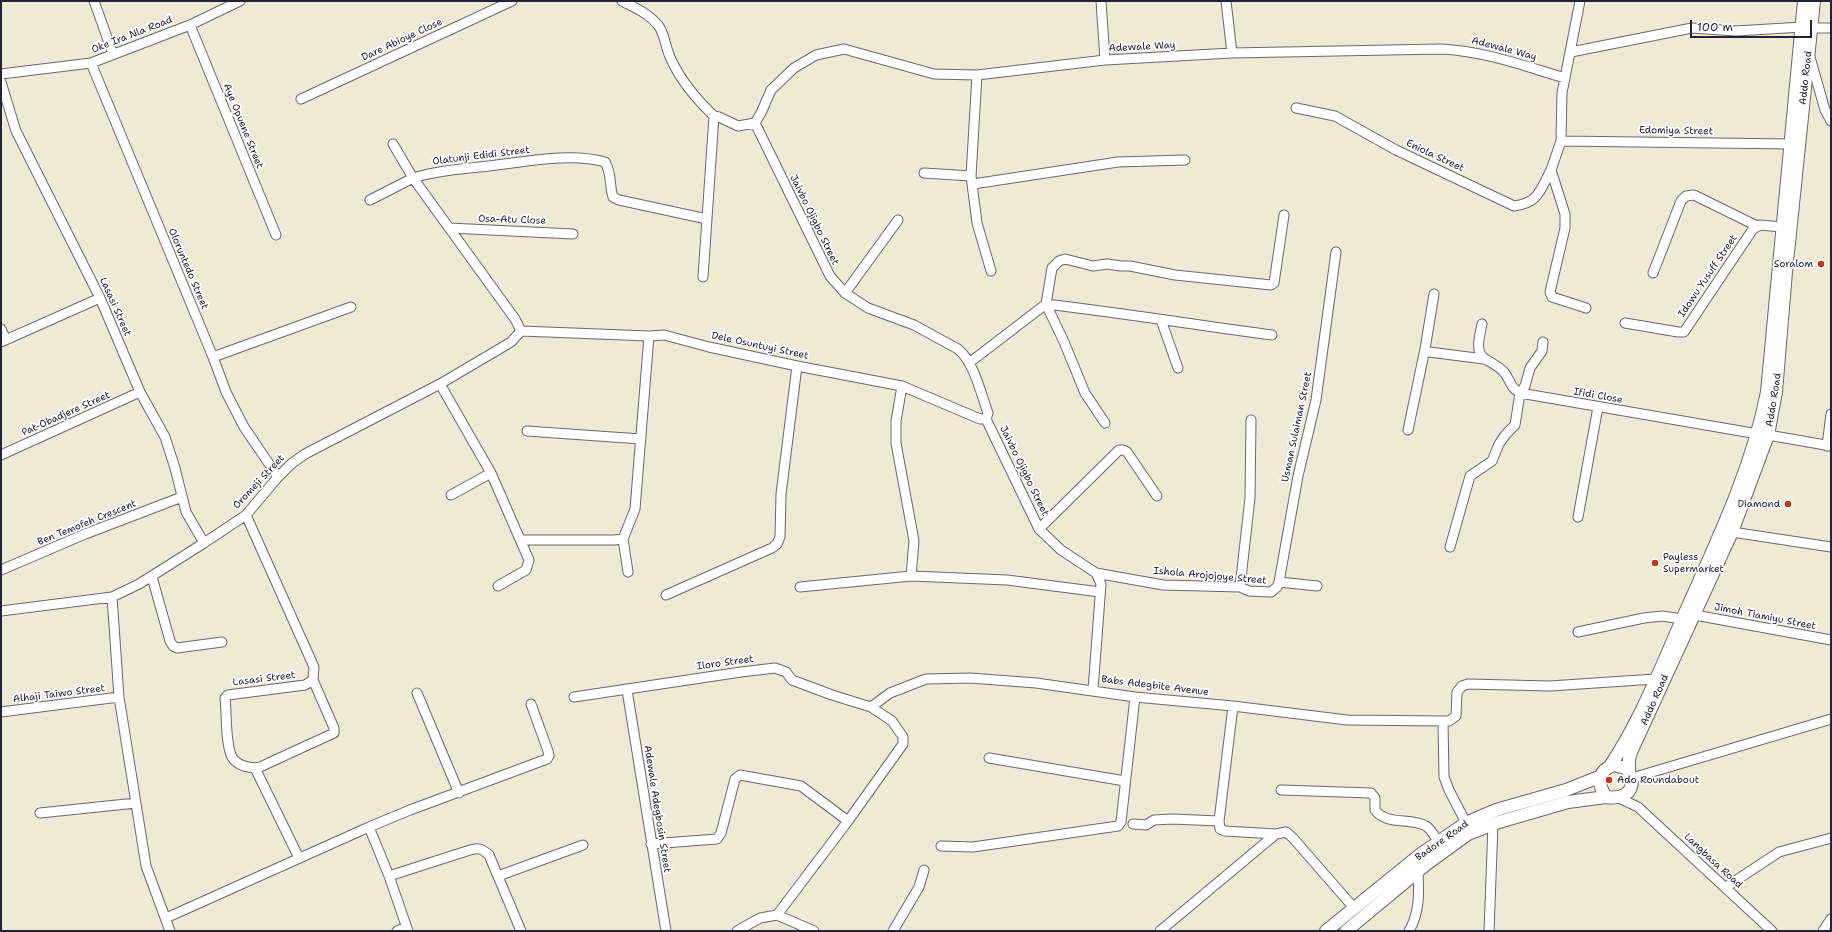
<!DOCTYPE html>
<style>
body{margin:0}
#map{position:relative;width:1832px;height:932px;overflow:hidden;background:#eeead3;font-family:"Shantell Sans",sans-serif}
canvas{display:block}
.frame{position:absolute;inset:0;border:2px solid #22223b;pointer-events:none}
.scale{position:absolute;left:1690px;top:20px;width:122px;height:18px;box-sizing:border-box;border:2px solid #22223b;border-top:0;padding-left:5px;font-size:12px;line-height:14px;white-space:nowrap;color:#22223b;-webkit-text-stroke:3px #fff;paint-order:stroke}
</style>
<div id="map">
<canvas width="1832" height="932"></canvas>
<div class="frame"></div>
<div class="scale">100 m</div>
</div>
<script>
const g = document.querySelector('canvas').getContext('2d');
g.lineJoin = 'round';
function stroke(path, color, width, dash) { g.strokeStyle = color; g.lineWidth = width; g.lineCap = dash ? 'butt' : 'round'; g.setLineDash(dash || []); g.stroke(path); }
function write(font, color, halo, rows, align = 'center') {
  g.font = font + ' "Shantell Sans",sans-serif'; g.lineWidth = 3.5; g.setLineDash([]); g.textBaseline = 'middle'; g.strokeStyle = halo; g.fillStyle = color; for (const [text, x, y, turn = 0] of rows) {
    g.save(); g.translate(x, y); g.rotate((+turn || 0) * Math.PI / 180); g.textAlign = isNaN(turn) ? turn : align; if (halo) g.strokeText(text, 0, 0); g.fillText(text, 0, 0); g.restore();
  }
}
const minor = new Path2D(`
 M94 1 113 54
 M622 1C635 8 648 13 658 25 665 34 665 46 670 57 680 80 696 99 714 116L719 117 738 126 755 123
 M1101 1 1105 60
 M1226 1 1232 53
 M1580 1 1562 93 1561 141 1551 170 1565 214V228L1550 292 1552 297 1586 308
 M190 25 276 235
 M1811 28H1831
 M1571 52 1692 28 1736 31 1802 27
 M1810 57 1825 110 1831 121
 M91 63 213 357 226 392 244 427 278 477
 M1 74 91 63 190 25 240 1
 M977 75 971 176 977 223 991 271
 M1 82 16 131 100 298 140 392 165 437 175 468 186 512 204 543
 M301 99 512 1
 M1296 108 1335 116 1396 150 1514 206C1539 203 1540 190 1551 170
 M755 123 761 113 771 90 794 68 816 55 844 49 934 74 977 75 1105 60 1232 53 1441 49C1484 51 1524 66 1565 78
 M755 123 830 276 845 293 868 308 914 325 958 349C974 362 981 394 988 413L986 419 1039 529 1061 550 1096 573 1101 584 1093 690
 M1561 141 1791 144
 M924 173 971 176
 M973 184 1118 162 1185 160
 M370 200 413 178 393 144
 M449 228 573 234
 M1653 273 1681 201 1686 196 1694 195 1757 226
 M703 277 714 116
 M845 293 898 220
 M1434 294 1425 349 1429 352 1484 359
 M1161 320 1178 368
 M1625 323 1678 332H1684L1753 229 1760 225 1782 227
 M1482 324C1480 335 1474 352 1485 359 1492 363 1498 366 1503 371 1511 379 1508 386 1520 393L1758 434
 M1 329 6 340
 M521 331 515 319 413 178C438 170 464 169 489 166 525 162 570 152 605 162 612 173 609 185 613 197L619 200 707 219
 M521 331 649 336 664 335 709 347 797 366 902 386 980 419H986
 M1 342 100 298
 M213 357 351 307
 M969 363 1046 304C1122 313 1197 325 1272 335
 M440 384 491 473 529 560 526 570 498 586
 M902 386 896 421V443L914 541 911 576
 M1105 423 1085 393 1064 342 1046 304 1052 268 1059 261 1065 259 1093 266 1107 264 1121 266H1130L1175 275 1271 285 1274 283 1284 215
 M1408 430 1425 349
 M527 431 641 439
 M1768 435 1831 446
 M1827 446 1831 414
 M1 455 140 392
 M451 495 491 473
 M246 515 314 667 313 680 334 728V733L260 767C251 769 237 766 232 757 225 743 227 714 225 698L228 695 305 685 313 680
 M1578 517 1598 407
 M1039 529 1119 450H1123L1127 452 1157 496
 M1732 532 1831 547
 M522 540H614L623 539
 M1450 547 1470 476 1492 461 1499 444 1506 434 1515 425 1520 393 1525 386 1530 368 1542 351 1543 342
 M1 570 85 534 182 497
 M628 572 623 539 635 509 649 336
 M1096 573 1163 585 1240 587 1249 591 1271 592 1277 587 1279 582 1317 586
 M152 577 170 641 173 646 177 648 222 642
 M1279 582 1298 476 1316 400 1336 252
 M800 587 911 576 1007 580 1100 592
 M1240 587 1250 498 1251 420
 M666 595 772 548 777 544 780 537 781 494 797 366
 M112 597 119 697 146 866 170 931
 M1 611 112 597 139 584 204 543 246 515 278 477 291 464 305 454 440 384 511 342 521 331
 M1695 615 1831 640
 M1578 632 1644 618 1662 616 1682 619
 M627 690 666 931
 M417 693 459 793
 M574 697 741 672 775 668 786 672 792 680 832 695 871 707 892 721 903 737V744L848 821 777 915
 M1233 706 1219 821 1220 829 1225 831 1276 834 1286 832 1293 838 1354 908
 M871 707 890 693 926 679 970 678 1036 683 1135 697 1233 706 1347 720 1443 721
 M1 712 119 697
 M989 758 1125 781
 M255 768 299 858
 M1632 778 1831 719
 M1281 790 1371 793 1375 798V810C1387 826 1410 817 1426 826 1431 829 1435 837 1438 841
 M1619 798 1638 807 1772 931
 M40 813 136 803
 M1466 823 1449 790 1444 777 1443 721H1449L1456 716 1457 692 1462 686 1468 684 1550 686 1655 679
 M1133 824 1146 825 1154 820 1172 819 1219 821
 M369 827 389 876 408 931
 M651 844 717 839 721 833 735 779 740 775 801 786 848 821
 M941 846 973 847 1118 826 1121 822 1135 697
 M389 876 470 850C479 847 482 849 489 855L521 931
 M498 876 583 845
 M1726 887 1779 852 1831 838
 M166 918 369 827 410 810 547 759 549 756 548 751 531 704
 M397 931 406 927
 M737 931 760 918 777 915 814 931
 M893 931 919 887 924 870
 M1160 931 1276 834
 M1409 931C1420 912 1419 892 1418 872
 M1489 931 1493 824
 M1823 931 1831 919`);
const major = new Path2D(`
 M1613 765 1626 768 1632 778C1633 795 1621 799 1606 797 1597 783 1597 772 1613 765Z
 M1610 766C1639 723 1660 670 1681 622 1714 547 1751 473 1767 392L1804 1
 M1629 771V759L1631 752 1732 532 1768 435 1776 392 1786 272 1814 1
 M1326 931 1421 854 1466 823 1496 810 1566 790 1599 777
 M1346 931 1428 863 1468 834 1499 822 1568 802 1606 797`);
stroke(minor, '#696870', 11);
stroke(major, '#696870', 14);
stroke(minor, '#fff', 9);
stroke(major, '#fff', 12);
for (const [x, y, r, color] of [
 [1821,264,4,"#c8321e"],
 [1788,504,4,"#c8321e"],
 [1655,563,4,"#c8321e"],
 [1609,780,4,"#c8321e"]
]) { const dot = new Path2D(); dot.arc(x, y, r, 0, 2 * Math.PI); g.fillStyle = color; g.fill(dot); stroke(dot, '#fff', 1.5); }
write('10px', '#22223b', '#fff', [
 ["Oke Ira Nla Road",132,35,-21],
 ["Dare Abioye Close",402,40,-25],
 ["Adewale Way",1142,47,-3],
 ["Adewale Way",1504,49,15],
 ["Addo Road",1806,78,-84],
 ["Aye Opuene Street",243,126,68],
 ["Edomiya Street",1676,131,1],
 ["Olatunji Edidi Street",481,156,-7],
 ["Eniola Street",1435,156,25],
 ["Osa-Atu Close",512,220,2],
 ["Jaivbo Ojigbo Street",814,220,64],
 ["Oloruntedo Street",188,269,67],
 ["Idowu Yusuff Street",1708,276,-56],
 ["Lasasi Street",115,307,66],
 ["Dele Osuntuyi Street",760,346,12],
 ["Ifidi Close",1598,396,10],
 ["Addo Road",1774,400,-81],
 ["Pat-Obadjere Street",66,414,-24],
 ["Usman Sulaiman Street",1297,427,-78],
 ["Jaivbo Ojigbo Street",1024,471,64],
 ["Oromeji Street",259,482,-47],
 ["Ben Temofeh Crescent",87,523,-22],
 ["Ishola Arojojoye Street",1210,576,5],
 ["Jimoh Tiamiyu Street",1765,617,11],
 ["Iloro Street",725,663,-8],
 ["Lasasi Street",264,679,-7],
 ["Babs Adegbite Avenue",1155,686,7],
 ["Alhaji Taiwo Street",59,694,-7],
 ["Addo Road",1655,700,-66],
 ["Adewale Adegbosin Street",657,809,81],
 ["Badore Road",1442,841,-35],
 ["Langbasa Road",1713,861,43]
]);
write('10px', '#22223b', '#fff', [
 ["Soralom",1813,264],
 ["Diamond",1780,504],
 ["Payless",1663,557,"left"],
 ["Supermarket",1663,569,"left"],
 ["Ado Roundabout",1617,780,"left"]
], 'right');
</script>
